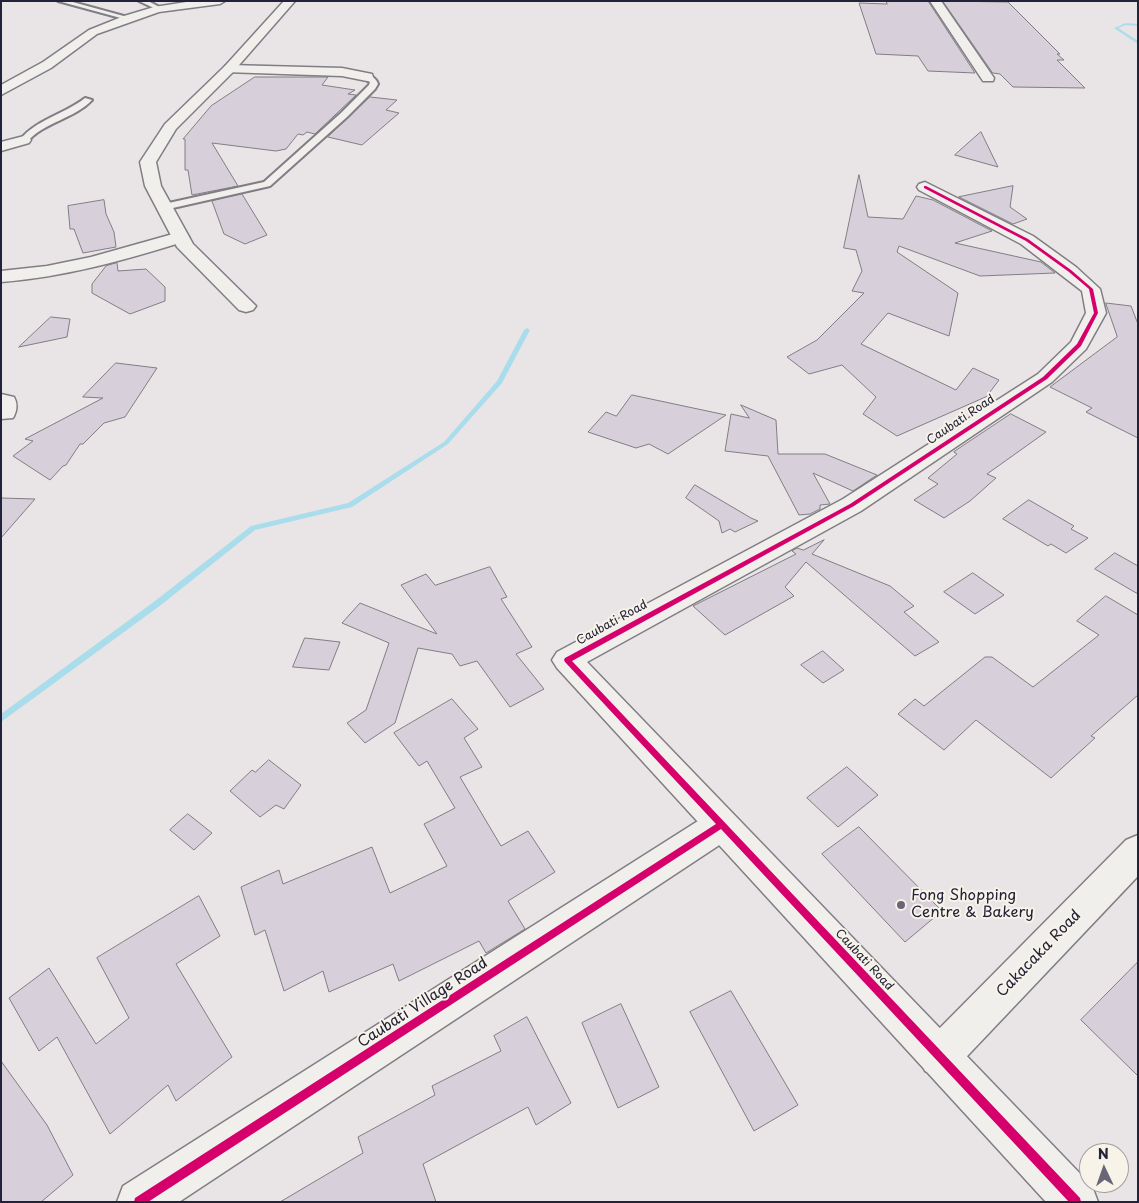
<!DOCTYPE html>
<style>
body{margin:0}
#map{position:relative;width:1139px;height:1203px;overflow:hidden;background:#e9e4e6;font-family:"Playpen Sans",sans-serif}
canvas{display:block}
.frame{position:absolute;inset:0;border:2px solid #22223b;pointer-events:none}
.north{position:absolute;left:1079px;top:1143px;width:50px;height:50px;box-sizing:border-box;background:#f7f3e8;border:1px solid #a29fa3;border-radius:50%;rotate:357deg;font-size:14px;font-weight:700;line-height:20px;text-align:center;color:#22223b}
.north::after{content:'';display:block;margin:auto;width:18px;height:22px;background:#686677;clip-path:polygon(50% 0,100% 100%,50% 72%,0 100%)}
</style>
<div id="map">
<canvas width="1139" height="1203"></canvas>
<div class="frame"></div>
<div class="north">N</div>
</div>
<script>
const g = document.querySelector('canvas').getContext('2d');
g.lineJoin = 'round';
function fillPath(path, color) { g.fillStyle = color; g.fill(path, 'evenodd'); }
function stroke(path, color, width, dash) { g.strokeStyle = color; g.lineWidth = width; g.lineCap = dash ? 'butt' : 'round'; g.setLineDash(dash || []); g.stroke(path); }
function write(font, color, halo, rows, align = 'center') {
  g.font = font + ' "Playpen Sans",sans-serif'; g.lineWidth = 4; g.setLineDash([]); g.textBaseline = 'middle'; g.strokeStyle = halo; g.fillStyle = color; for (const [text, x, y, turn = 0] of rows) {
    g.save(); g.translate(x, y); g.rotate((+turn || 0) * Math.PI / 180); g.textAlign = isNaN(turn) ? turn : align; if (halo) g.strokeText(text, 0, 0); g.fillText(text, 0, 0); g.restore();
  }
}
fillPath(new Path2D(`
 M1126 23 1138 24V26L1126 25 1118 28 1138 41V44L1114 28Z
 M527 328 530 330 502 383 448 444 352 507 255 530 161 605 1 722V714L155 601 251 526 348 503 444 442 497 381 524 330Z`), '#a9ddec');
const building = new Path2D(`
 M886 1H928L975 73 928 71 918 56 876 54 859 3 887 4Z
 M943 1 1008 2 1060 54H1057L1064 60H1057L1085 88 1013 87 1000 74 993 73Z
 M255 77H328L322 85 355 90 348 94 356 95 315 134 307 132 303 135 298 134 286 149 276 151 212 143 238 186 192 195 188 170H185V139H183L211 106Z
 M370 97 397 100 386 110 399 113 362 145 328 137Z
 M981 132 998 167 955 155Z
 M859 175 868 217 903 219 916 196 933 200 992 231 955 243 1041 262 1055 273 980 276 899 246 897 252 958 293 949 336 888 313 861 344 956 390 973 368 999 380 990 392V395L897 436 863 414 876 397 842 365 809 374 787 357 817 340 864 293 852 291 862 271 856 250 844 248Z
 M1013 186 1010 207 1027 219 1013 224 959 197Z
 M242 194 267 235 245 244 224 234 212 201Z
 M104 200 106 214 114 232 116 247 83 253 74 229H70L68 206Z
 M117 263 118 271 146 269 165 287V301L130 314 92 293V284L106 266Z
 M1106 303 1131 306 1138 324V438L1086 412 1092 408 1050 387 1117 337Z
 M51 317 70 319 67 337 19 347Z
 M116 363 157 368 125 417 104 423 83 444H80L66 465 63 466 50 480 13 456 33 441 25 439 103 398 83 397Z
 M632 395 726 415 668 454 649 444 636 448 588 432 606 412 616 416Z
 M741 405 776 420 778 454H825L877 475 853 491 813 473 830 504 820 505V509L810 514 799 515 768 456 725 451 731 414 749 418Z
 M1011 414 1046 432 987 474 996 478 970 501 944 518 914 500 938 484 928 478 957 454 954 452Z
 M695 485 751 518 758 521 735 532 730 529 722 533 719 521 686 498Z
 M1 498 35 499 1 538Z
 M1029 500 1074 526 1071 529 1088 538 1066 553 1051 544 1048 546 1003 519Z
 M824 540 812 554 890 586 914 606 904 612 939 642 915 656 806 562 785 587 794 596 725 635 693 606 796 554 792 551 797 548 803 550Z
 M1115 553 1138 566V594L1095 569Z
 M490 567 507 597 501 599 532 647 516 654 544 689 510 707 477 661 460 666 452 654 418 648 395 723 365 743 347 723 366 710 389 643 342 623 360 603 437 634 401 585 426 574 435 585Z
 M973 573 1004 595 975 614 944 592Z
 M1106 596 1138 615V695L1091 736 1095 738 1051 778 976 720 944 750 898 714 915 699 924 706 985 657H992L1033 687 1099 635 1077 621Z
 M305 638 340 642 329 670 293 667Z
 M823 651 844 670 823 683 801 665Z
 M452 699 478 729 464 738 482 767 460 777 501 846 528 831 555 872 508 901 525 929 486 953 479 941 399 981 393 964 329 992 323 971 284 991 265 930 255 935 241 887 279 870 283 884 372 847 390 893 447 866 424 824 455 808 427 761 419 766 394 733Z
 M269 760 301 785 284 809 276 805 260 817 230 791 252 770 255 772Z
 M847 767 878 795 838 827 807 798Z
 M188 814 212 833 194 850 170 830Z
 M859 827 942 911 905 942 822 854Z
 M199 896 220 936 176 964 232 1057 176 1101 168 1085 110 1134 57 1037 39 1051 9 998 49 968 96 1044 129 1018 97 958Z
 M1138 962V1076L1081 1020Z
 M731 991 798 1105 754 1131 690 1012Z
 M621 1004 659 1087 618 1108 582 1023Z
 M527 1017 571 1103 536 1125 528 1107 423 1164 436 1202H280L363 1153 358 1137 435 1095 432 1086 501 1051 494 1036Z
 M1 1061 47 1125 73 1175 41 1202H1Z`);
fillPath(building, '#d7cfd9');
stroke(building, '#807e84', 1);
const service = new Path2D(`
 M58 1H69L131 18 128 20Z
 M139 1H148L163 9 158 10Z
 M364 75C370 74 376 78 378 84L375 89 347 117 270 186 164 210 159 207 164 204 264 182 341 113 369 85 370 82 364 79Z
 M85 98 92 100C74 119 44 122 27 142L20 140C35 120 65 114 85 98Z`);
const minor = new Path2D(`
 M193 1H225L220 4 159 12 97 34 51 68 1 95V85L43 62 89 30 124 16 154 7Z
 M930 1H941L994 78 993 81H983Z
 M229 65 342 68 372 74 373 77 367 81 342 76 225 72 223 69 225 66Z
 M24 136 29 137 31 140 29 143 1 151V142Z
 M180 232 186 233 189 237 186 241C125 260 65 277 1 282V271L47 266 91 257Z
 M1 394 14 397C18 404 17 411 13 418L1 419Z
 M721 810 733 814 738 825 733 836 179 1202H117L123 1186 709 814Z
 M1138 835V876L953 1071 939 1077 925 1071 919 1057 925 1043 1126 840Z`);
const tertiary = new Path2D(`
 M284 1H295L233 72 176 129 156 162 161 186 193 244 256 306 253 310 246 312 239 310 177 247 145 186 140 162 165 124 225 66Z
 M925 182 1033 236 1076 267 1100 289 1106 313 1086 349 1052 382 861 511 587 662 1092 1186 1098 1202H1046L557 668 552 660 557 652 843 499 1038 374 1071 342 1086 313 1082 291 1021 244 919 190 917 187 919 184Z`);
stroke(service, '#807e84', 4);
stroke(minor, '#807e84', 3);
stroke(tertiary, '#807e84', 3);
fillPath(service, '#f1efec');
fillPath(minor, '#f1efec');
fillPath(tertiary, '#f1efec');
fillPath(new Path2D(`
 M924 186H926L1028 239 1071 270 1093 289 1098 313 1081 346 1047 379 854 506 572 661 1080 1198 1081 1202H1069L721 829 148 1202H134L135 1198 716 824 565 662 564 660 565 658 850 504 1043 377 1077 344 1094 313 1089 289 1069 272 1026 241 924 188Z`), '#d6006c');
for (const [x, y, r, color] of [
 [901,905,5,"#686677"]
]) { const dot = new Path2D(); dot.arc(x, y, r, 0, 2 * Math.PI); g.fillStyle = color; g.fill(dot); stroke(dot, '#f7f3e8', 2); }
write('12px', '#22223b', '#f7f3e8', [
 ["Caubati Road",961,420,-34],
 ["Caubati Road",612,623,-29],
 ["Caubati Road",864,960,47]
]);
write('15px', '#22223b', '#f7f3e8', [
 ["Fong Shopping",911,896],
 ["Centre & Bakery",911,913]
], 'left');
write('15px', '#22223b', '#f7f3e8', [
 ["Cakacaka Road",1039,954,-46],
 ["Caubati Village Road",423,1003,-33]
]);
</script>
